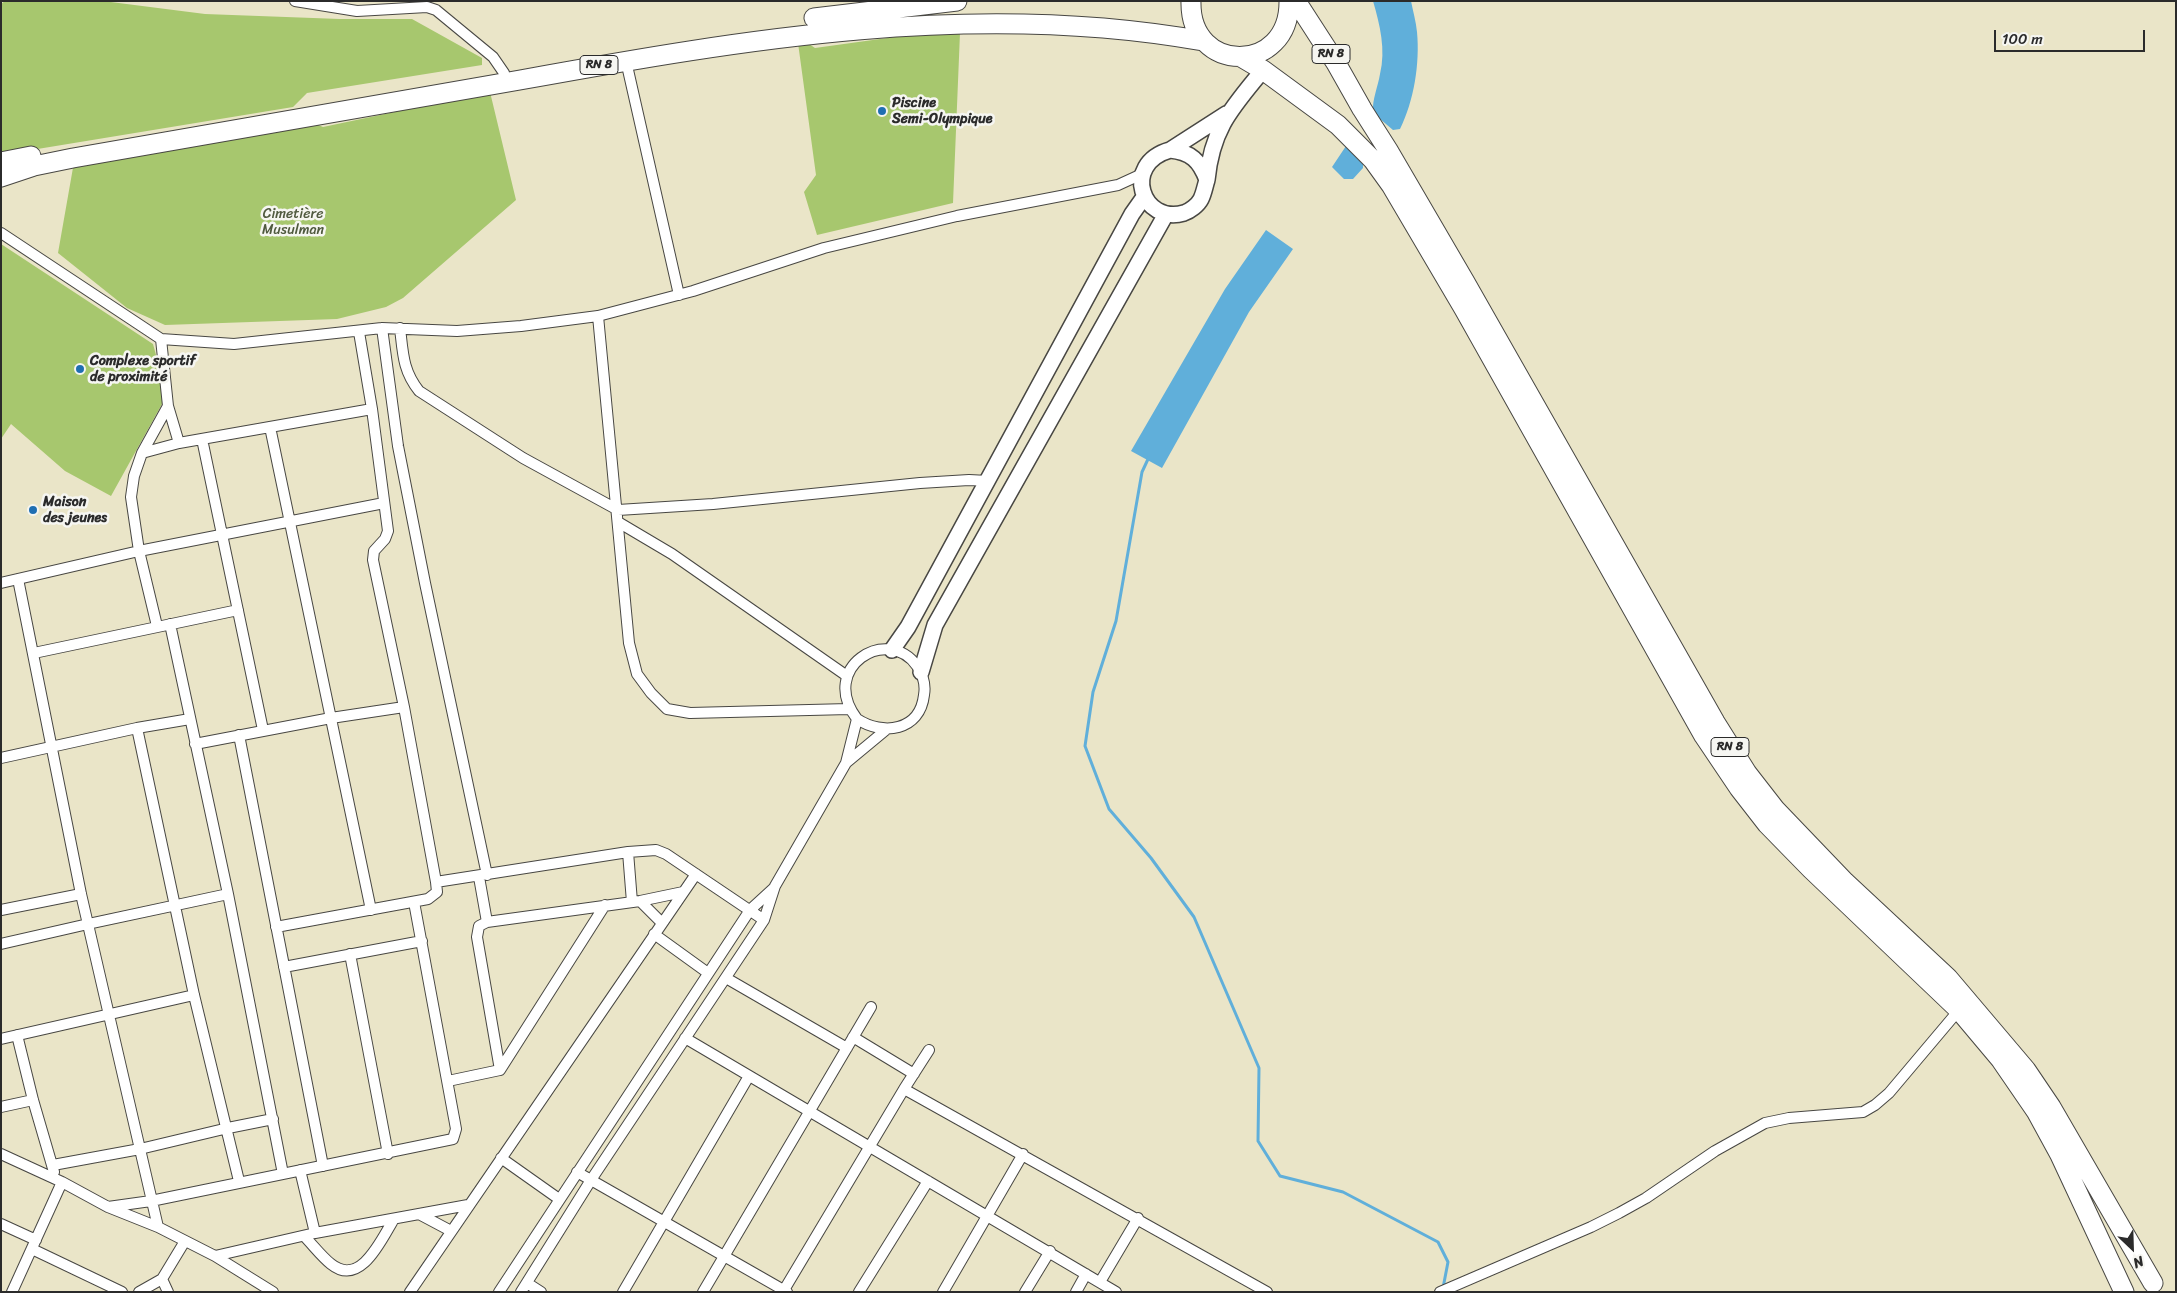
<!DOCTYPE html>
<meta charset="utf-8">
<style>
body{margin:0}
#map{position:relative;width:2177px;height:1293px;overflow:hidden;background:#eae5c8;font-family:Sriracha,sans-serif}
canvas{display:block}
.frame{position:absolute;inset:0;border:2px solid #2b2b2b;pointer-events:none}
.north{position:absolute;left:2107px;top:1223px;width:50px;height:50px;-webkit-text-stroke:4px #f6f6f2;paint-order:stroke;rotate:156deg;font-size:14px;font-weight:700;line-height:20px;text-align:center;color:#2b2b2b}
.north::after{content:'';display:block;margin:auto;width:18px;height:22px;background:#2b2b2b;clip-path:polygon(50% 0,100% 100%,50% 72%,0 100%)}
.scale{position:absolute;left:1994px;top:30px;width:151px;height:22px;box-sizing:border-box;border:2px solid #2b2b2b;border-top:0;padding-left:6px;font-size:15px;line-height:18px;white-space:nowrap;color:#2b2b2b;-webkit-text-stroke:4px #f6f6f2;paint-order:stroke}
</style>
<div id="map">
<canvas width="2177" height="1293"></canvas>
<div class="frame"></div>
<div class="north">N</div>
<div class="scale">100 m</div>
</div>
<script>
const g = document.querySelector('canvas').getContext('2d');
g.lineJoin = 'round';
function fillPath(path, color) { g.fillStyle = color; g.fill(path, 'evenodd'); }
function stroke(path, color, width, dash) { g.strokeStyle = color; g.lineWidth = width; g.lineCap = dash ? 'butt' : 'round'; g.setLineDash(dash || []); g.stroke(path); }
function write(font, color, halo, rows, align = 'center') {
  g.font = font + ' Sriracha,sans-serif'; g.lineWidth = 5; g.setLineDash([]); g.textBaseline = 'middle'; g.strokeStyle = halo; g.fillStyle = color; for (const [text, x, y, turn = 0] of rows) {
    g.save(); g.translate(x, y); g.rotate((+turn || 0) * Math.PI / 180); g.textAlign = isNaN(turn) ? turn : align; if (halo) g.strokeText(text, 0, 0); g.fillText(text, 0, 0); g.restore();
  }
}
fillPath(new Path2D(`
 M5 1H103L205 14 340 19H412L482 58V65L307 93 293 107 1 155V4Z
 M960 33 953 203 817 235 804 192 816 175 798 43 806 42 815 48 916 34Z
 M490 92 516 200 403 298 386 307 337 319 165 325 127 308 58 253 74 162 304 119 323 127Z
 M1 244 153 344 167 395 111 496 65 471 11 424 1 439Z`), '#a7c76e');
fillPath(new Path2D(`
 M1373 1H1411C1413 11 1416 22 1417 32 1420 63 1414 101 1400 129L1393 130 1373 113C1372 99 1378 87 1380 74 1386 50 1380 25 1373 1Z
 M1346 146 1363 163V168L1353 179H1344L1332 167Z
 M1266 230 1293 249 1249 312 1162 468 1131 451 1225 289Z`), '#60afda');
stroke(new Path2D(`
 M1149 457 1142 472 1116 621 1093 692 1085 746 1109 809 1151 858 1194 917 1259 1068 1258 1141 1280 1176 1343 1192 1438 1242 1448 1262 1443 1288`), '#60afda', 3);
const street = new Path2D(`
 M295 1 357 11 427 7 436 10 493 57 504 73
 M626 61 679 295
 M1 233 161 339 234 344 382 328 457 331 521 326 598 316 693 291 824 248 957 216 1118 185 1142 174
 M598 316 629 643 637 674 651 693 667 709 690 713 849 709
 M382 328 398 446 425 583 487 875
 M400 328C403 354 403 371 419 391L523 458 618 510 713 504 920 483 969 480 988 481
 M359 332 372 409 388 531 385 539 374 551 373 560 404 707 436 882 628 852 656 850 666 854 764 920
 M161 339 168 406 179 443
 M270 427 371 910
 M202 439 263 730
 M142 453 179 443 372 409
 M618 522 672 554 847 676
 M18 579 81 894 158 1227
 M1 583 139 551 384 503
 M170 624 228 894 283 1174
 M157 626 139 551 131 497 134 476 142 453 168 406
 M34 653 238 610
 M137 728 194 995 239 1181
 M239 735 323 1166
 M195 744 331 718 404 707
 M1 758 137 728 190 719
 M846 763 887 729
 M628 852 632 902
 M479 877 487 922
 M640 901 662 923
 M1 910 81 894
 M276 927 428 899 437 892 436 882
 M654 934 708 973
 M1 944 88 924 228 894
 M350 954 388 1154
 M284 967 422 941
 M726 978 847 1048
 M17 1035 33 1100 54 1172
 M853 1037 914 1074
 M685 1038 1116 1292
 M1 1039 194 995
 M500 1070 477 937 479 926 487 922 640 901 683 892
 M448 1081 500 1070 605 905
 M904 1089 1267 1292
 M1 1107 33 1100
 M1 1154 62 1182 108 1207 158 1227 215 1256 273 1292
 M501 1158 559 1199
 M53 1165 140 1149 228 1128 273 1119
 M300 1170 315 1233
 M577 1172 787 1292
 M108 1207 151 1201 453 1139 456 1129 454 1118 414 902
 M419 1214 451 1231
 M1 1224 36 1240
 M304 1236C313 1245 321 1256 331 1264 361 1288 382 1238 394 1219
 M32 1249 122 1292
 M215 1256 315 1233 468 1205
 M162 1279 168 1292
 M1100 1282 1138 1218
 M527 1283 541 1292
 M784 1290 904 1089 929 1050
 M12 1292 62 1182
 M139 1292 162 1279 185 1241
 M410 1292 696 874
 M499 1292 750 910 774 888
 M521 1292 591 1180 764 920 775 886 846 763 857 719C818 668 887 624 917 666 923 675 926 684 924 695 920 731 883 736 857 719
 M623 1292 749 1076
 M703 1292 871 1007
 M859 1292 928 1181
 M943 1292 1023 1154
 M1025 1292 1050 1251
 M1076 1292 1086 1274
 M1440 1292 1591 1227 1619 1213 1646 1198 1715 1151 1765 1123 1789 1118 1863 1112 1875 1105 1889 1093 1959 1010`);
const secondary = new Path2D(`
 M1170 150C1191 152 1200 161 1207 180 1205 186 1204 193 1201 199 1198 205 1190 211 1184 213 1142 225 1121 164 1170 150Z
 M1170 150 1226 114
 M1207 180C1212 128 1232 108 1263 70
 M892 650 908 627 1132 214 1144 197
 M921 672 935 625 1166 214`);
const highway = new Path2D(`
 M1191 1C1189 75 1290 75 1289 1
 M1296 1 1336 63 1362 109 1388 150 1465 282 1715 722 1747 773 1775 809 1845 882 1948 978 2026 1070 2051 1107 2153 1283
 M814 18 957 1
 M1241 57 1263 70 1338 125 1373 160 1391 185 1464 309 1704 736 1739 788 1767 824 1811 869 1959 1010 2001 1060 2036 1111 2060 1155 2124 1292
 M1 162 31 156
 M1 177 34 166 73 158C223 133 372 107 520 80 746 39 975 0 1203 41`);
stroke(street, '#484743', 12);
stroke(secondary, '#484743', 18);
stroke(highway, '#484743', 21);
stroke(street, '#fff', 10);
stroke(secondary, '#fff', 15);
stroke(highway, '#fff', 19);
for (const [x, y, r, color] of [
 [882,111,5,"#1f6fb2"],
 [80,369,5,"#1f6fb2"],
 [33,510,5,"#1f6fb2"]
]) { const dot = new Path2D(); dot.arc(x, y, r, 0, 2 * Math.PI); g.fillStyle = color; g.fill(dot); stroke(dot, '#f6f6f2', 2); }
for (const [x, y, w] of [
 [1331,54,38],
 [599,65,38],
 [1730,747,38]
]) { const box = new Path2D(); box.roundRect(x - w / 2, y - 9.5, w, 19, 4); g.fillStyle = '#f6f6f2'; g.fill(box); stroke(box, '#2b2b2b', 1); }
write('bold 12px', '#2b2b2b', null, [
 ["RN 8",1331,54],
 ["RN 8",599,65],
 ["RN 8",1730,747]
]);
write('bold 14px', '#2b2b2b', '#f6f6f2', [
 ["Piscine",892,103],
 ["Semi-Olympique",892,119],
 ["Complexe sportif",90,361],
 ["de proximité",90,377],
 ["Maison",43,502],
 ["des jeunes",43,518]
], 'left');
write('14px', '#505a3f', '#f6f6f2', [
 ["Cimetière",293,214],
 ["Musulman",293,230]
]);
</script>
